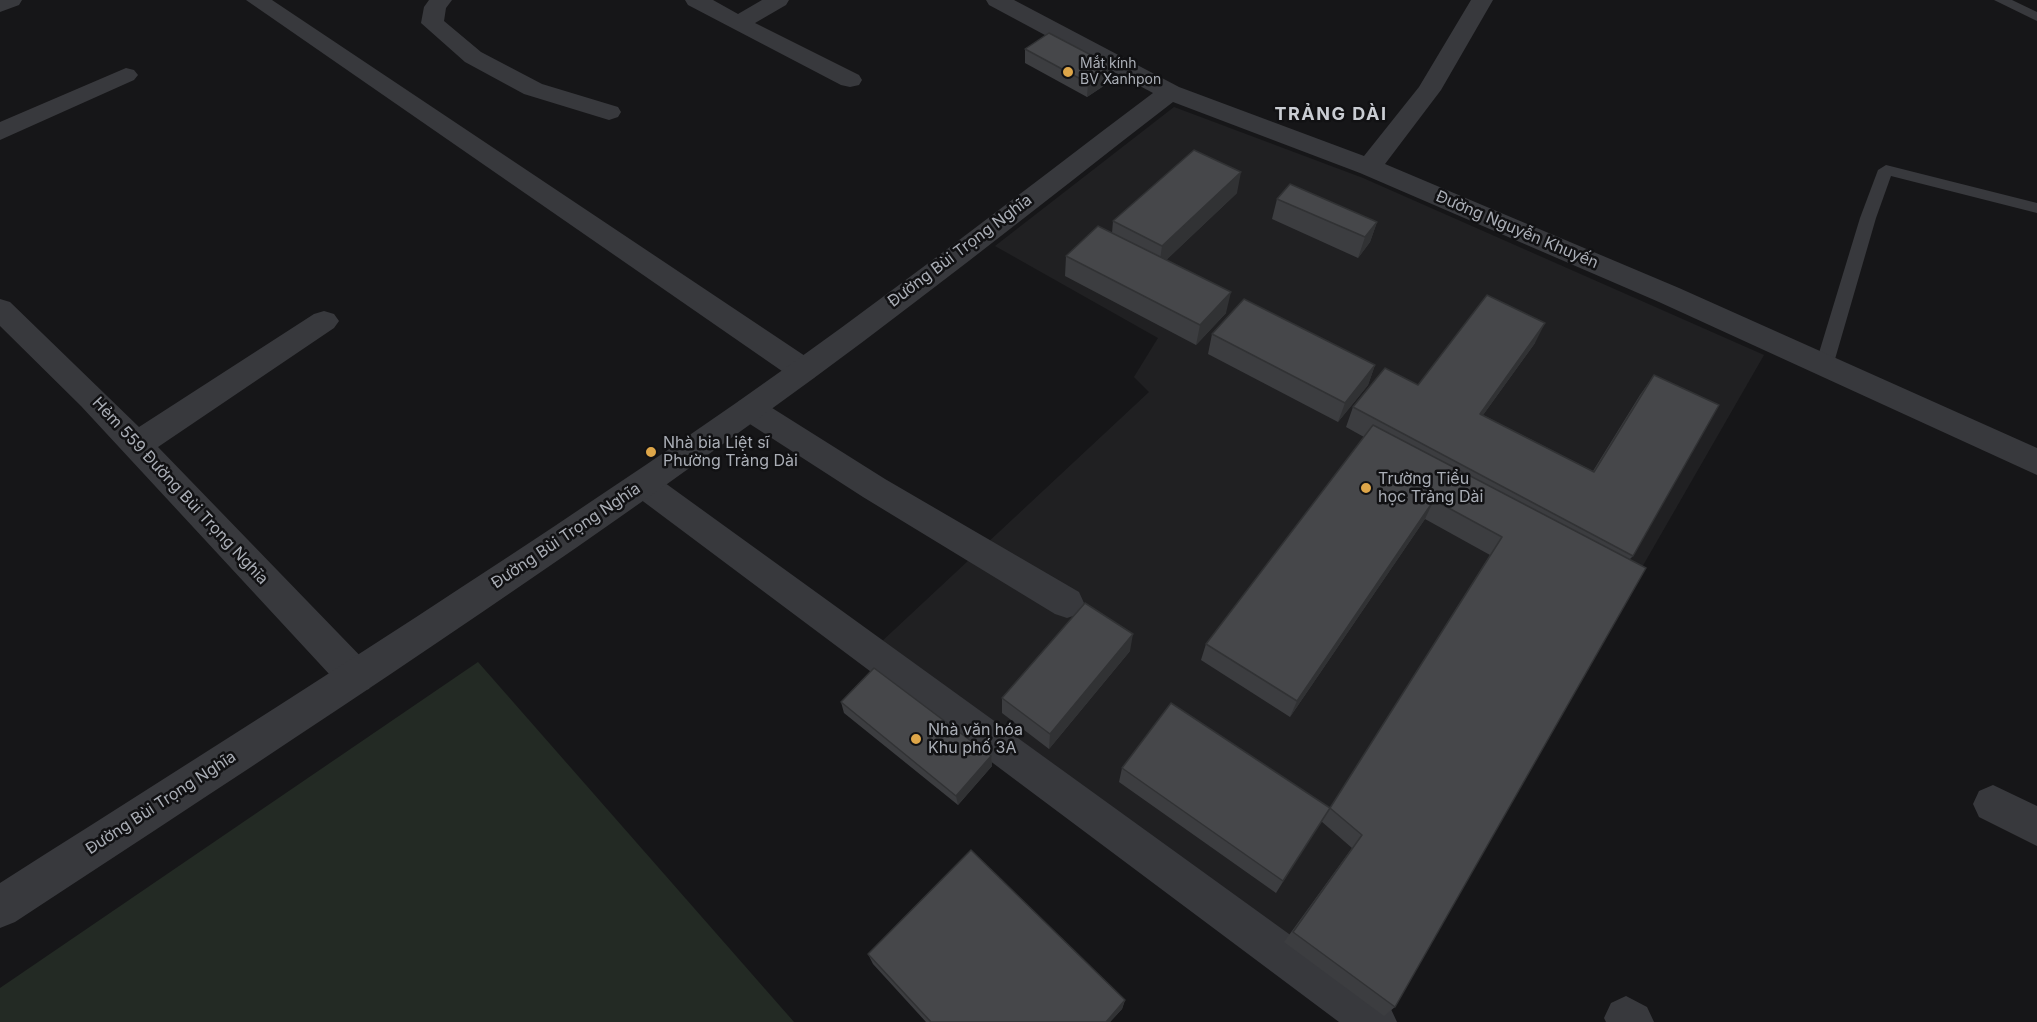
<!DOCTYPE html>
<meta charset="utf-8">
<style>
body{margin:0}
canvas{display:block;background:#161618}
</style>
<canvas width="2037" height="1022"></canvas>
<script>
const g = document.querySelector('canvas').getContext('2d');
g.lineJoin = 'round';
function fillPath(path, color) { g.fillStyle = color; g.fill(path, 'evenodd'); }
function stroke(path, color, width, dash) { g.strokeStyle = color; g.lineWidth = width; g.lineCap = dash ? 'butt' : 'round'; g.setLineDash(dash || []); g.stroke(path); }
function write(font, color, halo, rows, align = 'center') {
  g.font = font + ' Inter,sans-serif'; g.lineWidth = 5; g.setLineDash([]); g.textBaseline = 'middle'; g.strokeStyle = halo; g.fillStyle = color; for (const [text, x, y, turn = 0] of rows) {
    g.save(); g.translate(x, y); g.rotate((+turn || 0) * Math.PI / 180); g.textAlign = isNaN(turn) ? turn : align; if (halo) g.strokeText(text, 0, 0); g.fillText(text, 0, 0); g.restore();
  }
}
fillPath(new Path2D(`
 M1174 107 1363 178 1764 355 1384 1016 879 644 1149 392 1134 377 1158 338 995 246Z`), '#202022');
fillPath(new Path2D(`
 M478 662 794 1022H0V988Z`), '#232a24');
fillPath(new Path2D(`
 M1994 0H2012L2037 12V21Z
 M1886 165 2037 203V213L1891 176 1876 218 1833 366 1830 371H1818L1815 366 1860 218 1878 170Z`), '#38393d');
fillPath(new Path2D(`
 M0 0H22L19 5 0 12Z
 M246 0H272L814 362 818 370 814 378 803 381 792 378Z
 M429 0H452L446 8 444 21 481 52 542 84 618 107 621 112 618 117 609 120 524 94 465 62 421 23 424 7Z
 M685 0H713L738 14 762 0H789L786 5 755 23 859 75 862 80 859 85 850 87 841 85 688 5Z
 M126 68 134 70 138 75 134 80 0 140V122Z
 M0 299 10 302 139 427 314 314 324 311 334 314 339 321 334 328 158 447 369 665 374 677 369 689 356 693 343 689 81 406 0 326Z
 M750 397 761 401 885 479 1079 592 1084 603 1079 614 1067 618 1055 614 863 497 739 417 735 409 739 401Z
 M643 471 654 475 1390 1007 1397 1022H1339L632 493 627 484 632 475Z
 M1993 785 2037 806V846L1979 817 1973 804 1979 791Z
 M1626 996 1647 1007 1654 1022H1606L1604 1018 1611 1003Z`), '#38393d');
fillPath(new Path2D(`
 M986 0H1014L1179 87 1364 156 1419 87 1471 0H1493L1441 90 1385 164 1679 288 2037 448V475L1659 302 1360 173 1173 102C1036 208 900 317 759 418 517 594 265 758 15 922L0 928V883C247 726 495 570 736 403 878 304 1015 197 1153 93L989 5Z`), '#38393d');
fillPath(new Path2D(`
 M1025 49 1111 81 1087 97 1025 63Z
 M1237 193 1166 260 1226 313 1196 345 1065 276 1066 256 1112 233 1113 221Z
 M1277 199 1377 222 1370 242 1358 258 1272 219Z
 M1212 334 1375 365 1368 385 1338 422 1208 354Z
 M1535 343 1483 415 1593 471 1640 395 1654 375 1633 556 1630 559 1395 1007 1384 1016 1284 942 1352 848 1321 821 1276 893 1119 782 1122 768 1330 808 1490 555 1425 519 1290 717 1201 660 1206 644 1364 437 1346 427 1353 407Z
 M1130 651 1049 749 1002 713V698Z
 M841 702 991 756 992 766 958 805 844 713Z
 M868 954 1125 1000 1122 1009 1110 1022H926L873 964Z`), '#3c3d40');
fillPath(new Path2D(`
 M1112 66 1111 81 1087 97 1088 83Z
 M1241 172 1237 193 1159 267 1162 246Z
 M1377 222 1370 242 1358 258 1365 237Z
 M1231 292 1226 313 1196 345 1200 325Z
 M1545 323 1535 343 1470 433 1480 414Z
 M1375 365 1368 385 1338 422 1345 403Z
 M1434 500 1425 519 1290 717 1297 701Z
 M1133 634 1130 651 1049 749 1050 734Z
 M991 756 992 766 958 805 956 796Z
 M1125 1000 1122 1009 1110 1022H1106Z`), '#313234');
const building = new Path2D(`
 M1049 33 1112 66 1088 83 1025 49Z
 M1194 150 1241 172 1162 246 1113 221Z
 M1290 184 1377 222 1365 237 1277 199Z
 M1098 226 1231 292 1200 325 1066 256Z
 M1487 295 1545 323 1480 414 1594 472 1654 375 1719 405 1633 556 1353 407 1385 368 1418 385Z
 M1244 299 1375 365 1345 403 1212 334Z
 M1373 425 1646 568 1395 1007 1293 932 1362 835 1330 808 1283 881 1122 768 1171 703 1330 808 1502 537 1434 500 1297 701 1206 644Z
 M1085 603 1133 634 1050 734 1002 698Z
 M874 668 991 756 956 796 841 702Z
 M971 850 1125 1000 1106 1022H931L868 954Z`);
fillPath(building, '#46474a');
stroke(building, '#313234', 1.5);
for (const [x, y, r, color] of [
 [1068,72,6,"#dea649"],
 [651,452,6,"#dea649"],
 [1366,488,6,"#dea649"],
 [916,739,6,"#dea649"]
]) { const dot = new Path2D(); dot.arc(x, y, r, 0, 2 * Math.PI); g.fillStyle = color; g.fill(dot); stroke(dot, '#111113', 2); }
write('14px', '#aaaeb6', '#111113', [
 ["Mắt kính",1080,64],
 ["BV Xanhpon",1080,80]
], 'left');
write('16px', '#aaaeb6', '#111113', [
 ["Đường Nguyễn Khuyến",1517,230,23],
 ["Đường Bùi Trọng Nghĩa",960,251,-37],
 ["Hẻm 559 Đường Bùi Trọng Nghĩa",180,491,47],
 ["Đường Bùi Trọng Nghĩa",566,536,-34],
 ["Đường Bùi Trọng Nghĩa",161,803,-33]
]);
write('16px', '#aaaeb6', '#111113', [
 ["Nhà bia Liệt sĩ",663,443],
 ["Phường Trảng Dài",663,461],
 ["Trường Tiểu",1378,479],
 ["học Trảng Dài",1378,497],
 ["Nhà văn hóa",928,730],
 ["Khu phố 3A",928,748]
], 'left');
g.letterSpacing = '1.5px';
write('bold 18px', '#cacdd3', '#111113', [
 ["TRẢNG DÀI",1331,115]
]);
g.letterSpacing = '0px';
</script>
